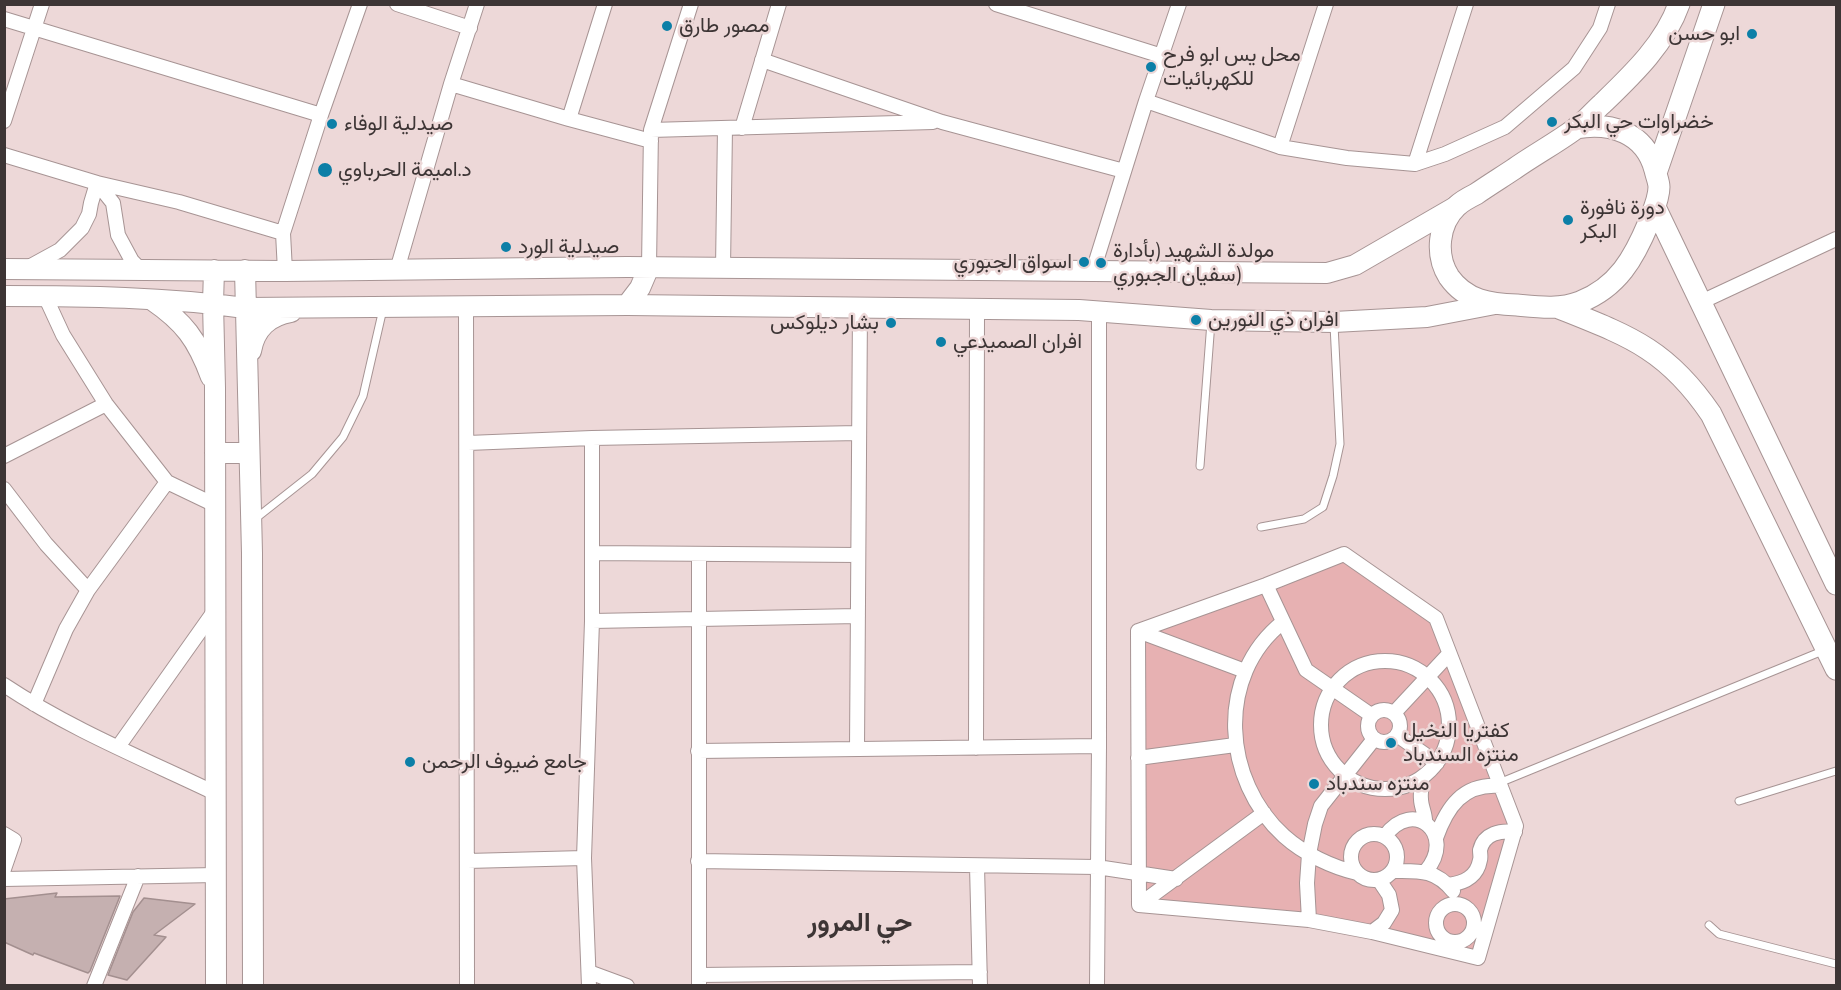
<!DOCTYPE html>
<meta charset="utf-8">
<style>
body{margin:0}
#map{position:relative;width:1841px;height:990px;overflow:hidden;background:#edd8d8;font-family:"PT Sans Narrow",sans-serif}
canvas{display:block}
.frame{position:absolute;inset:0;border:6px solid #3d3535;pointer-events:none}
</style>
<div id="map">
<canvas width="1841" height="990"></canvas>
<div class="frame"></div>
</div>
<script>
const g = document.querySelector('canvas').getContext('2d');
g.lineJoin = 'round';
function fillPath(path, color) { g.fillStyle = color; g.fill(path, 'evenodd'); }
function stroke(path, color, width, dash) { g.strokeStyle = color; g.lineWidth = width; g.lineCap = dash ? 'butt' : 'round'; g.setLineDash(dash || []); g.stroke(path); }
function write(font, color, halo, rows, align = 'center') {
  g.font = font + ' "PT Sans Narrow",Vazirmatn,sans-serif'; g.lineWidth = 5; g.setLineDash([]); g.textBaseline = 'middle'; g.strokeStyle = halo; g.fillStyle = color; for (const [text, x, y, turn = 0] of rows) {
    g.save(); g.translate(x, y); g.rotate((+turn || 0) * Math.PI / 180); g.textAlign = isNaN(turn) ? turn : align; if (halo) g.strokeText(text, 0, 0); g.fillText(text, 0, 0); g.restore();
  }
}
fillPath(new Path2D(`
 M1344 550 1438 617 1518 826 1479 960 1309 922 1136 907 1135 629Z`), '#e7b1b2');
const building = new Path2D(`
 M57 893 55 897 120 896 90 971 88 973 34 953 33 955 4 942V899Z
 M144 898 195 904 154 935 166 937 127 980 108 975 133 912Z`);
fillPath(building, '#c5b0b0');
stroke(building, '#a38f8f', 1.5);
const lane = new Path2D(`
 M1200 466 1211 322
 M255 519 312 474 343 437 363 396 383 309
 M1261 527 1304 519 1323 507 1333 476 1340 444 1334 325
 M1499 783 1825 650
 M1739 801 1836 771
 M1709 925 1719 934 1836 964`);
const street = new Path2D(`
 M397 4 470 28
 M996 4 1162 56
 M4 19 321 115
 M762 60 942 122 1124 171
 M451 84 569 119 605 4
 M1146 101 1280 147 1347 158 1415 164 1445 154 1505 127 1574 68 1600 28 1608 4
 M569 119 651 141
 M4 121 42 4
 M742 128 779 4
 M651 130 933 122
 M1280 147 1326 4
 M4 155 97 183 113 203 118 235 132 261 141 270
 M1415 164 1466 4
 M29 267 60 250 82 228 89 214 91 203 97 183 179 202 283 233
 M649 267 651 130 691 4
 M723 268 725 128
 M397 270 451 84 477 4
 M285 271 283 233 321 115 360 4
 M1093 271 1146 101 1179 4
 M45 296 63 335 106 404 167 482 215 505
 M1701 302 1836 239
 M466 306 467 986
 M468 443 592 438 859 433
 M4 456 106 404
 M4 489 46 544 88 590
 M592 553 858 555
 M699 554V986
 M1266 585 1306 670 1371 715
 M592 621 858 616
 M1283 622C1215 676 1223 781 1284 836 1304 854 1332 867 1357 873
 M1138 631 1266 585 1344 554 1436 618 1516 826 1478 958 1372 932 1309 920 1139 905
 M1138 631 1139 905
 M1138 631 1245 671
 M1321 725a64 64 0 1 1 128 0a64 64 0 1 1-128 0Z
 M4 685C70 729 144 759 215 793
 M34 704 66 629 88 590 167 482
 M1368 726a16 16 0 1 1 32 0a16 16 0 1 1-32 0Z
 M1394 713 1449 654
 M1397 735 1437 763
 M118 747 215 610
 M976 748 977 309
 M857 749 860 308
 M698 751 1099 746
 M1138 758 1235 745
 M1421 779C1423 786 1420 791 1421 799 1421 807 1426 815 1425 823
 M1351 857a23 23 0 1 1 46 0a23 23 0 1 1-46 0Z
 M4 834 14 840 4 869
 M1385 836C1413 797 1457 834 1426 871
 M1436 838C1447 807 1463 783 1500 786
 M467 861 584 858
 M698 861 1097 867 1176 879
 M977 866 980 986
 M1394 871C1419 871 1435 869 1453 891
 M4 879 216 875
 M1448 885C1464 883 1477 877 1480 860 1481 857 1480 854 1480 850 1484 833 1501 830 1515 832
 M1436 923a19 19 0 1 1 38 0a19 19 0 1 1-38 0Z
 M1139 905 1264 813
 M1309 920 1307 883 1309 854 1315 824 1321 806 1374 739
 M1372 932 1384 923 1392 910 1389 895 1379 880
 M589 972 627 986
 M699 975 980 972
 M94 986 138 876
 M589 986 584 858 592 621V438
 M1097 986 1099 746V310`);
const secondary = new Path2D(`
 M4 269 285 271 627 267 1327 273 1355 265 1457 206
 M214 270 213 303 215 388 216 986
 M245 270 252 553 253 986
 M4 296C84 296 166 297 245 308L627 305 1079 310 1211 320 1334 322 1427 317 1495 304
 M152 300C184 322 197 339 211 377
 M627 305 640 288 649 267
 M251 351C255 328 269 316 291 312
 M215 453H249`);
const primary = new Path2D(`
 M1576 128C1610 122 1645 132 1655 170 1656 175 1659 182 1659 187 1659 199 1653 211 1649 222 1634 258 1618 287 1580 302 1560 310 1538 307 1517 305 1490 304 1466 301 1449 277 1435 255 1438 224 1457 206 1462 201 1470 197 1476 194 1489 185 1502 177 1514 169 1534 155 1556 143 1575 129 1585 122 1593 112 1602 104 1632 75 1665 44 1679 4
 M1656 173 1714 4
 M1655 207 1836 584
 M1559 308C1629 336 1667 349 1711 414L1836 669`);
stroke(lane, '#a79494', 9);
stroke(street, '#a79494', 16);
stroke(secondary, '#a79494', 22);
stroke(primary, '#a79494', 23);
stroke(lane, '#fff', 7);
stroke(street, '#fff', 14);
stroke(secondary, '#fff', 20);
stroke(primary, '#fff', 21);
for (const [x, y, r, color] of [
 [667,26,6,"#0c7fa7"],
 [1752,34,6,"#0c7fa7"],
 [1151,67,6,"#0c7fa7"],
 [1552,122,6,"#0c7fa7"],
 [332,124,6,"#0c7fa7"],
 [325,170,8,"#0c7fa7"],
 [1568,220,6,"#0c7fa7"],
 [506,247,6,"#0c7fa7"],
 [1084,262,6,"#0c7fa7"],
 [1101,263,6,"#0c7fa7"],
 [1196,320,6,"#0c7fa7"],
 [891,323,6,"#0c7fa7"],
 [941,342,6,"#0c7fa7"],
 [1391,743,6,"#0c7fa7"],
 [410,762,6,"#0c7fa7"],
 [1314,784,6,"#0c7fa7"]
]) { const dot = new Path2D(); dot.arc(x, y, r, 0, 2 * Math.PI); g.fillStyle = color; g.fill(dot); stroke(dot, '#edd8d8', 2); }
write('21px', '#3d3535', '#edd8d8', [
 ["مصور طارق",679,26],
 ["ابو حسن",1740,34,"right"],
 ["محل يس ابو فرح",1163,55],
 ["للكهربائيات",1163,79],
 ["خضراوات حي البكر",1564,122],
 ["صيدلية الوفاء",344,124],
 ["د.اميمة الحرباوي",338,170],
 ["دورة نافورة",1580,208],
 ["البكر",1580,232],
 ["صيدلية الورد",518,247],
 ["مولدة الشهيد (بأدارة",1113,251],
 ["سفيان الجبوري)",1113,275],
 ["اسواق الجبوري",1072,262,"right"],
 ["افران ذي النورين",1208,320],
 ["بشار ديلوكس",879,323,"right"],
 ["افران الصميدعي",953,342],
 ["كفتريا النخيل",1403,731],
 ["منتزه السندباد",1403,755],
 ["جامع ضيوف الرحمن",422,762],
 ["منتزه سندباد",1326,784]
], 'left');
write('bold 27px', '#3d3535', '#edd8d8', [
 ["حي المرور",860,923]
]);
</script>
